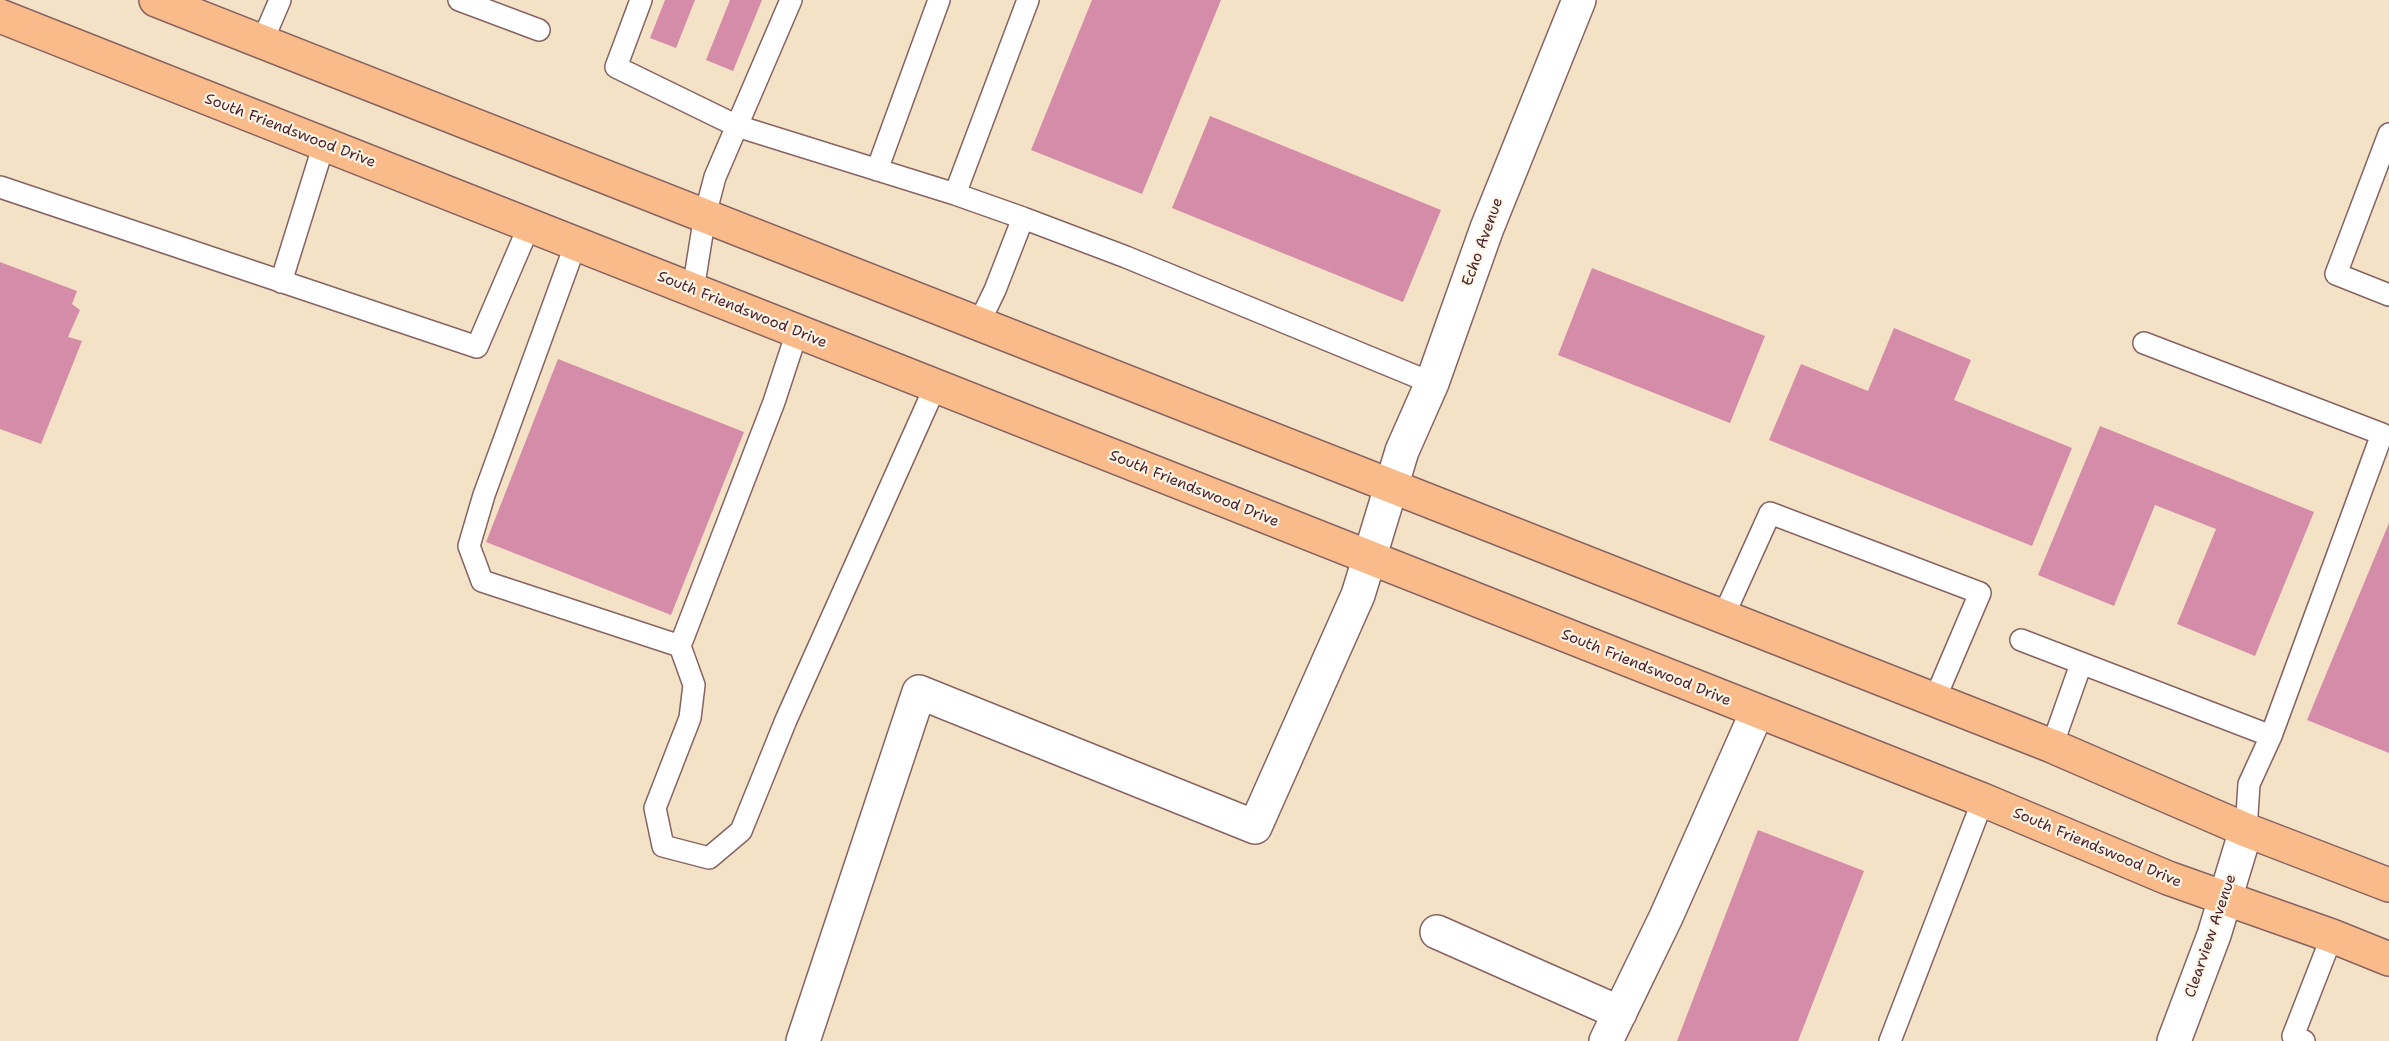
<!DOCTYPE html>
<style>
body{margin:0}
canvas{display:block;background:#f4e2c7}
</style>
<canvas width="2389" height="1041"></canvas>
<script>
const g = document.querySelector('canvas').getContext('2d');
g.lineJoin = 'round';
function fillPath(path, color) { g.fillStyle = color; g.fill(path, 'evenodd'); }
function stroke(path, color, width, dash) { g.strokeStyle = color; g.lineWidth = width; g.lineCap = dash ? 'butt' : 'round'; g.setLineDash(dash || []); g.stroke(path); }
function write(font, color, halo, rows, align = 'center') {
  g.font = font + ' "Shantell Sans",sans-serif'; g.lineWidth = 4.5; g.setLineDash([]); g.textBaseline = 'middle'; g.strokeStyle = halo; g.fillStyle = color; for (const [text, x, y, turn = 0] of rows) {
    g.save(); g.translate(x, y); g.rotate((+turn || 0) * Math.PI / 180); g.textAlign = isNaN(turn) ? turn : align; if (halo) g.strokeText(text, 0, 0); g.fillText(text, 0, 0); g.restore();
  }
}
fillPath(new Path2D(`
 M665 0H695L676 48 650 38Z
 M730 0H762L733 71 706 60Z
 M1092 0H1221L1142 194 1031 150Z
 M1210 116 1441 210 1403 302 1172 208Z
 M0 262 77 291 72 304 80 310 68 337 82 341 41 444 0 429Z
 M1592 268 1765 336 1730 423 1558 355Z
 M1894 328 1971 360 1954 400 2072 448 2032 546 1769 440 1801 364 1868 391Z
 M558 359 744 432 671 615 486 542Z
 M2100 426 2314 512 2255 656 2177 624 2216 529 2155 505 2114 606 2038 575Z
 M2389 523V753L2307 720Z
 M1758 830 1864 871 1798 1041H1677Z`), '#d48ca8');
const service = new Path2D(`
 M459 0 539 30
 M641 0 616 67 737 126 955 194 1023 218 1126 257 1432 383
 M262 42 280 0
 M2389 134 2336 274 2389 295
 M877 170 939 0
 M0 187 477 347 529 226
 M955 194 1028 0
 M576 243 484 495 469 546 482 581 680 646 774 402 797 332
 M281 282 324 144
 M693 290 705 215 715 177 791 0
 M979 323 995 290 1023 218
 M2144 343 2382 434 2271 736 2249 784 2246 830
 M1723 617 1770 513 1980 593 1934 701
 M2021 640 2271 736
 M680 646 694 685 690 718 655 808 663 846 709 858 741 831 786 720 935 387
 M2052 746 2081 664
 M1890 1041 1983 800
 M2304 1041 2293 1036 2332 936`);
const minor = new Path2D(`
 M1437 932 1620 1013
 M803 1041 919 692 1255 827 1358 595 1402 451 1432 383 1487 228 1579 0
 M1606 1041 1666 917 1757 712
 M2174 1041 2214 935 2246 830`);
const primary = new Path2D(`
 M156 0 2052 746 2246 830 2389 885
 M0 16 1983 800 2168 878 2332 936 2389 959`);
stroke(service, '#866362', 24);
stroke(minor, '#866362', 36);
stroke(primary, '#866362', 36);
stroke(service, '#fff', 21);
stroke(minor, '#fff', 33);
stroke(primary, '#fabb8b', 33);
write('15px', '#4a1f2b', '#fcf5e5', [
 ["South Friendswood Drive",290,131,21],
 ["Echo Avenue",1483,242,-70],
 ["South Friendswood Drive",742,310,22],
 ["South Friendswood Drive",1194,489,22],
 ["South Friendswood Drive",1646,668,22],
 ["South Friendswood Drive",2097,848,23],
 ["Clearview Avenue",2211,936,-71]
]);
</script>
